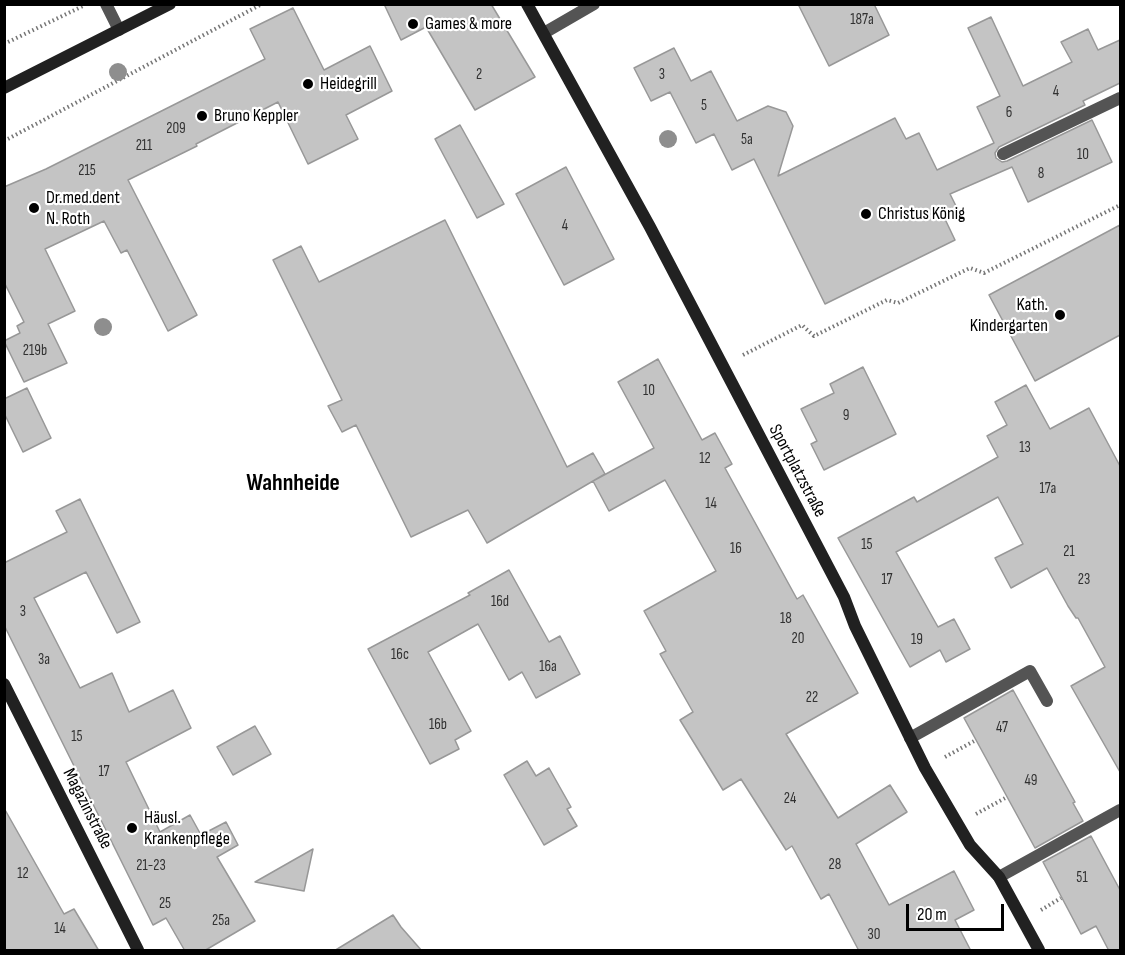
<!DOCTYPE html>
<meta charset="utf-8">
<style>
body{margin:0}
#map{position:relative;width:1125px;height:955px;overflow:hidden;background:#fff;font-family:"Sofia Sans Condensed",sans-serif}
canvas{display:block}
.frame{position:absolute;inset:0;border:6px solid #000;pointer-events:none}
.scale{position:absolute;left:906px;top:904px;width:98px;height:27px;box-sizing:border-box;border:3px solid #000;border-top:0;padding-left:8px;font-size:18px;line-height:21px;white-space:nowrap;color:#000;-webkit-text-stroke:4px #fff;paint-order:stroke}
</style>
<div id="map">
<canvas width="1125" height="955"></canvas>
<div class="frame"></div>
<div class="scale">20 m</div>
</div>
<script>
const g = document.querySelector('canvas').getContext('2d');
g.lineJoin = 'round';
function fillPath(path, color) { g.fillStyle = color; g.fill(path, 'evenodd'); }
function stroke(path, color, width, dash) { g.strokeStyle = color; g.lineWidth = width; g.lineCap = dash ? 'butt' : 'round'; g.setLineDash(dash || []); g.stroke(path); }
function write(font, color, halo, rows, align = 'center') {
  g.font = font + ' "Sofia Sans Condensed",sans-serif'; g.lineWidth = 4.5; g.setLineDash([]); g.textBaseline = 'middle'; g.strokeStyle = halo; g.fillStyle = color; for (const [text, x, y, turn = 0] of rows) {
    g.save(); g.translate(x, y); g.rotate((+turn || 0) * Math.PI / 180); g.textAlign = isNaN(turn) ? turn : align; if (halo) g.strokeText(text, 0, 0); g.fillText(text, 0, 0); g.restore();
  }
}
const building = new Path2D(`
 M384 4H491L535 77 475 110 426 27 401 40Z
 M798 4H874L889 35 829 66Z
 M293 8 324 70 370 46 392 91 346 115 358 139 308 164 278 102 196 144 197 146 128 180 197 315 168 331 127 250 121 253 104 221 45 249 75 311 48 324 67 363 24 382 4 341 20 333 17 326 24 322 4 282V187L46 169 265 59 250 29Z
 M991 17 1023 86 1072 62 1061 42 1088 29 1098 50 1120 40V83L1083 101 1085 105 999 147 995 153 996 158 1002 162 1007 161 1092 120 1112 162 1028 202 1012 167 950 194 958 210 944 217 955 240 825 304 754 159 732 170 714 134 696 143 670 92 651 101 634 68 674 48 691 81 711 71 737 121 768 106 786 112 793 126 778 176 895 118 906 139 919 133 937 170 994 143 977 107 1000 96 968 28Z
 M460 125 504 204 477 218 435 139Z
 M566 167 614 259 564 285 516 194Z
 M445 220 567 467 593 453 605 474 487 543 468 510 411 537 356 425 342 432 328 406 342 400 273 260 301 246 319 282Z
 M1120 225V335L1035 381 989 295Z
 M658 359 702 440 715 433 732 464 725 468 797 599 803 595 858 693 786 734 838 818 890 785 907 812 856 844 889 905 954 871 974 910 955 920 971 951H859L829 894 821 899 792 846 786 850 741 779 723 790 680 720 693 712 660 654 666 651 644 611 716 571 665 480 609 511 593 481 654 448 618 382Z
 M863 367 896 434 824 470 811 444 817 441 801 409 834 393 830 384Z
 M1026 385 1050 429 1089 408 1120 466V772L1071 686 1105 667 1078 618H1076L1068 606 1047 568 1011 588 995 558 1023 544 998 497 896 552 938 627 954 619 970 649 946 662 940 650 910 667 838 538 914 497 917 502 998 457 987 436 1007 425 995 402Z
 M27 388 51 438 23 452 4 413V399Z
 M80 499 140 622 117 633 86 572 34 598 80 688 112 673 129 712 173 690 191 728 126 762 160 832 190 815 201 835 226 822 238 845 217 857 255 921 204 951H185L166 918 153 925 4 625V563L67 532 56 511Z
 M509 570 549 642 560 636 580 674 536 698 522 672 509 680 478 624 428 652 471 731 455 740 459 749 430 764 368 649 470 595 468 593Z
 M1013 690 1075 802 1073 803 1083 821 1035 848 964 718Z
 M255 726 271 754 233 775 217 747Z
 M527 761 536 776 549 768 571 807 567 809 577 826 544 845 504 775Z
 M4 808 64 914 74 909 99 951H4Z
 M1091 836 1120 890V951H1109L1096 926 1081 934 1043 862Z
 M313 849 304 891 255 882Z
 M393 915 401 927 422 951H334Z`);
fillPath(building, '#c4c4c4');
stroke(building, '#989898', 1.5);
stroke(new Path2D(`
 M4 44 83 6
 M4 141 262 4
 M743 355 802 325 814 336 887 300 898 303 970 268 984 273 1120 205
 M945 757 976 740
 M976 814 1007 797
 M1041 910 1061 898`), '#767676', 4, [1.5, 3]);
stroke(new Path2D(`
 M106 4 119 30
 M544 33 594 4
 M1003 154 1120 98
 M910 738 1030 671 1047 701
 M999 877 1120 810`), '#545454', 12);
stroke(new Path2D(`
 M527 4 650 227 844 597 855 626 925 768 970 845 999 877 1039 950
 M4 88 170 4
 M4 684 138 950`), '#212121', 12);
g.fillStyle = '#8e8e8e';
for (const [x, y] of [
 [118,72],
 [668,139],
 [103,327]
]) { g.beginPath(); g.arc(x, y, 9, 0, 2 * Math.PI); g.fill(); }
for (const [x, y, r, color] of [
 [413,24,6,"#000"],
 [308,84,6,"#000"],
 [202,116,6,"#000"],
 [34,208,6,"#000"],
 [866,214,6,"#000"],
 [1060,315,6,"#000"],
 [132,828,6,"#000"]
]) { const dot = new Path2D(); dot.arc(x, y, r, 0, 2 * Math.PI); g.fillStyle = color; g.fill(dot); stroke(dot, '#fff', 2); }
write('15px', '#313131', null, [
 ["187a",862,20],
 ["2",479,75],
 ["3",662,75],
 ["4",1056,92],
 ["5",704,106],
 ["6",1009,113],
 ["209",176,129],
 ["5a",747,140],
 ["211",144,146],
 ["10",1083,155],
 ["215",87,171],
 ["8",1041,174],
 ["4",565,226],
 ["219b",35,351],
 ["10",649,391],
 ["9",846,416],
 ["13",1025,448],
 ["12",705,459],
 ["17a",1048,489],
 ["14",711,504],
 ["15",867,545],
 ["16",736,549],
 ["21",1069,552],
 ["17",887,580],
 ["23",1084,580],
 ["16d",500,602],
 ["3",23,612],
 ["18",786,619],
 ["20",798,639],
 ["19",917,640],
 ["16c",400,655],
 ["3a",44,660],
 ["16a",548,667],
 ["22",812,698],
 ["16b",438,725],
 ["47",1002,728],
 ["15",77,737],
 ["17",104,772],
 ["49",1031,781],
 ["24",790,799],
 ["28",835,865],
 ["21-23",151,866],
 ["12",23,874],
 ["51",1082,878],
 ["25",165,904],
 ["25a",221,921],
 ["14",60,929],
 ["30",874,935]
]);
write('18px', '#000', '#fff', [
 ["Games & more",425,24],
 ["Heidegrill",320,84],
 ["Bruno Keppler",214,116],
 ["Dr.med.dent",46,198],
 ["N. Roth",46,219],
 ["Christus König",878,214],
 ["Kath.",1048,305,"right"],
 ["Kindergarten",1048,326,"right"],
 ["Häusl.",144,818],
 ["Krankenpflege",144,839]
], 'left');
write('18px', '#000', '#fff', [
 ["Sportplatzstraße",797,471,62],
 ["Magazinstraße",87,809,63]
]);
write('bold 24px', '#000', '#fff', [
 ["Wahnheide",293,484]
]);
</script>
